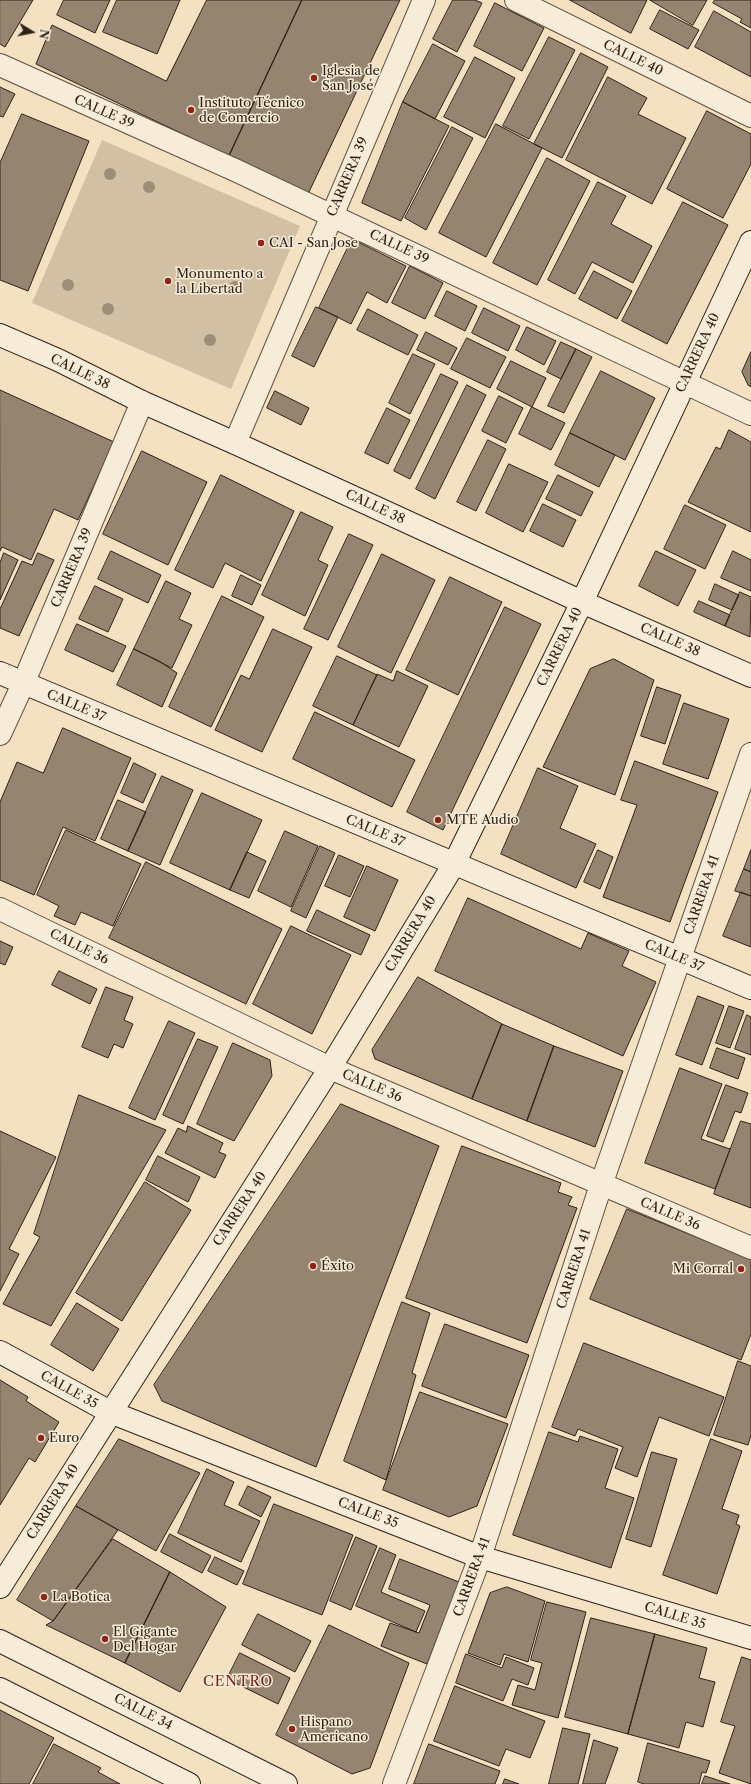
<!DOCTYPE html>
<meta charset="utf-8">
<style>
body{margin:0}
#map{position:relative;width:751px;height:1784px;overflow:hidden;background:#f3e1c2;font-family:"Libre Caslon Text",serif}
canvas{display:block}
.north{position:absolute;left:12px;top:12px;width:40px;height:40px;-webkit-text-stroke:3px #f7ecd7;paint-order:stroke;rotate:100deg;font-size:11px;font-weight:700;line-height:16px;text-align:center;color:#302117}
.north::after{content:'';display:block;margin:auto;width:14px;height:18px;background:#302117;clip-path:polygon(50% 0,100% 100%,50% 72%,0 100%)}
</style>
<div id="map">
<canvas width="751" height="1784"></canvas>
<div class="north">N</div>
</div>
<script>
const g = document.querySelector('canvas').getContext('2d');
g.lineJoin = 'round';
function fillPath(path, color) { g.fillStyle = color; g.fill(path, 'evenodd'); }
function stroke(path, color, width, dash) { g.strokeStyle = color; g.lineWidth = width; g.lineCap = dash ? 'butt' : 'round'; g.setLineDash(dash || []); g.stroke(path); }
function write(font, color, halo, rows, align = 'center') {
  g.font = font + ' "Libre Caslon Text",serif'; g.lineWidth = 3; g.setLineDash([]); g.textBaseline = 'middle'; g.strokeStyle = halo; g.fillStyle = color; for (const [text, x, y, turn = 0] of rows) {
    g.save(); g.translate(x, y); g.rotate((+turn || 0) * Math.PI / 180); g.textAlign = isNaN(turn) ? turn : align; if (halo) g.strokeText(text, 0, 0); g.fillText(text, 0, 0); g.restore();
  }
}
fillPath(new Path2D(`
 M102 140 300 226 231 389 32 303Z`), '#d2c0a5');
const building = new Path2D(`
 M0 0H33L5 47 0 44Z
 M64 0H110L95 33 57 15Z
 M117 0H180L157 54 103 32Z
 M207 0H302L229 156 36 64 52 25 166 81Z
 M302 0H400L308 194 229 156Z
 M453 0H475L482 3 457 52 433 39Z
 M570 0H647L631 33Z
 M650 0H707L693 25Z
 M715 0H751V28L740 22 742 19 713 3Z
 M495 3 544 28 522 71 474 46Z
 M660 10 699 30 688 49 650 29Z
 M714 11 751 32V77L695 47Z
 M549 37 575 50 529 139 503 126Z
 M433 44 465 61 435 119 403 102Z
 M581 53 608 67 562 158 534 144Z
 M475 57 515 78 485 138 444 117Z
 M608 77 647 98 638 114 686 138 652 204 566 160Z
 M0 87 15 94 3 117 0 116Z
 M403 102 449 126 401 221 362 203Z
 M707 111 751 134V164L723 218 667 189Z
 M22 114 89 141 28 291 0 280V163Z
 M496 124 542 148 486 257 439 233Z
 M452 127 473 138 426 230 405 218Z
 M547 158 590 181 537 285 493 263Z
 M598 182 626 196 611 224 652 246 633 283 592 262 575 294 548 280Z
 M683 202 728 225 667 344 622 321Z
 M352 239 406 266 387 303 367 292 351 324 319 308Z
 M410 266 443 283 425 319 392 303Z
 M594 271 632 291 617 319 579 299Z
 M447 291 477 306 465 331 435 316Z
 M316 307 338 317 314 367 292 356Z
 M484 308 520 326 508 351 472 333Z
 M368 309 418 335 408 355 357 330Z
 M527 327 556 341 544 365 516 350Z
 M426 332 457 348 448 365 417 350Z
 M467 338 506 357 490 388 451 369Z
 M561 342 576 349 561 379 547 372Z
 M576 349 592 357 564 413 548 406Z
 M751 352V387L748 385 742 372Z
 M413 354 435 364 410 414 389 403Z
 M511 361 546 378 532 407 497 389Z
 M601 371 655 398 625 460 570 433Z
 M441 374 458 382 410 479 394 471Z
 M467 385 486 395 435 499 416 489Z
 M0 390 114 442 78 520 54 509 31 560 2 547 0 551Z
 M275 391 309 408 301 425 267 408Z
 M499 396 523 408 506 443 482 431Z
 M532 407 565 423 551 450 519 434Z
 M387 408 410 420 388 464 365 453Z
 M729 430 751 442V532L688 502 716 447 720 449Z
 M570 433 615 455 599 487 555 465Z
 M488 440 506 449 476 511 457 502Z
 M142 451 207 482 168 565 103 534Z
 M509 464 548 482 523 532 486 513Z
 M221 475 294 511 261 581 225 563 213 588 175 570Z
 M558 475 593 492 581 516 546 499Z
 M543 504 576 520 563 547 530 531Z
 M685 505 726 525 705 569 664 549Z
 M301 512 333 527 318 560 328 565 305 616 262 595Z
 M349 534 373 545 328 640 304 629Z
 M111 551 161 575 148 603 98 579Z
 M656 551 696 570 678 606 639 586Z
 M733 551 751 560V591L721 578Z
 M4 553 18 560 0 600V563Z
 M38 553 54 560 19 636 0 628V609L22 561 32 565Z
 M382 554 435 580 391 673 338 647Z
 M241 575 261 585 252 605 232 596Z
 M450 577 502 602 458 695 406 670Z
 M166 581 191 593 179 619 192 625 172 668 134 649Z
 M715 584 739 595 732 610 709 600Z
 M95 586 123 599 108 632 79 619Z
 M740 592 751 597 750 637 725 626Z
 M222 596 264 617 211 727 169 707Z
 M699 601 730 615 725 626 694 612Z
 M505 607 541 624 443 830 407 812Z
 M77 624 126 646 113 672 65 650Z
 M273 629 312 647 262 752 215 730 241 675 249 679Z
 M134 649 159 661 177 673 162 707 117 685Z
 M337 656 377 675 353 725 313 706Z
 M614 659 654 680 615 795 543 767 590 669Z
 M397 671 428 686 399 747 353 725 377 674 393 681Z
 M657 687 681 695 665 744 641 736Z
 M684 703 729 719 708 779 663 764Z
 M315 712 415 760 392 807 293 759Z
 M63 728 131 758 95 841 63 827 34 895 0 880V802L17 762 43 773Z
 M635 761 718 792 670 922 603 897 637 805 621 800Z
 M134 763 156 774 143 803 121 793Z
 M538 768 578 786 560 828 596 844 576 888 501 854Z
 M162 776 193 790 160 865 128 851Z
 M202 793 262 820 230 890 170 863Z
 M118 800 146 812 128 851 101 839Z
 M66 830 141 864 113 926 81 912 75 925 54 916 59 906 37 895Z
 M285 831 318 846 291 907 258 891Z
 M320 846 335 853 306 918 291 911Z
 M598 850 613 857 600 889 584 882Z
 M751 850V872L744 869Z
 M247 852 266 861 249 898 230 890Z
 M339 855 364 866 350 897 325 886Z
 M146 862 282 929 246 1004 109 938Z
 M367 866 398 880 375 931 344 917Z
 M744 869 751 872V896L735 891Z
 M741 892 751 896V947L723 936Z
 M468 898 581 949 588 933 629 951 622 966 656 982 623 1056 435 971Z
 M317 910 370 935 361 955 307 931Z
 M291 926 351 955 312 1034 253 1004Z
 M0 941 13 947 5 965 0 963Z
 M59 971 97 989 90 1004 52 985Z
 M418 977 502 1024 472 1099 375 1059 372 1050Z
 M106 987 133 997 124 1020 133 1024 123 1048 114 1044 108 1058 82 1047Z
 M698 996 724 1006 702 1065 676 1055Z
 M729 1006 744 1011 730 1048 716 1043Z
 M747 1015 751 1017V1055L735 1049Z
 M169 1021 195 1033 155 1120 129 1108Z
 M502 1024 554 1046 527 1121 472 1099Z
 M198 1039 218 1047 183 1124 163 1115Z
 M233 1043 270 1060 272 1076 234 1141 197 1124Z
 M554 1046 623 1071 595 1147 527 1121Z
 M717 1048 745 1058 738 1079 710 1068Z
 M680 1068 722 1084 701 1139 730 1149 715 1189 645 1163Z
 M726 1085 748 1093 741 1113 735 1111 723 1142 707 1136Z
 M79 1095 166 1130 51 1326 3 1304 40 1237 34 1234Z
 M341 1104 439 1146 316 1467 162 1401 154 1385Z
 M741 1121 751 1124V1208L714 1194Z
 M188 1126 223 1143 219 1152 226 1155 215 1178 165 1153 178 1128 186 1132Z
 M0 1131 56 1157 9 1249 19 1254 0 1291Z
 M462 1146 561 1183 558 1192 572 1197 568 1205 577 1208 527 1343 406 1298Z
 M158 1156 200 1177 188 1202 146 1180Z
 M145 1182 191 1210 122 1321 76 1293Z
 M627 1209 751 1259V1334L741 1360 590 1299Z
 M402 1302 430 1313 412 1373 416 1375 386 1480 344 1461Z
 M77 1303 119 1329 93 1371 51 1345Z
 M445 1324 529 1355 506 1418 422 1386Z
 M584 1343 724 1397 709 1436 659 1417 637 1477 615 1468 623 1447 578 1429 575 1436 552 1427Z
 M738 1361 751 1366V1435L748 1445 714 1435Z
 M0 1380 28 1397 26 1401 59 1422 35 1462 29 1458 0 1505Z
 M420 1392 508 1424 477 1506 449 1517 383 1490Z
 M549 1432 578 1442 580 1436 618 1449 605 1488 634 1498 611 1568 513 1535Z
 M119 1439 200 1473 156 1551 76 1506Z
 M711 1439 742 1451 722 1509 739 1515 736 1524 740 1526 717 1594 663 1575Z
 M652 1452 677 1459 651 1547 626 1539Z
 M207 1469 234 1482 224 1505 260 1521 241 1562 178 1533Z
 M248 1486 271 1497 261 1517 239 1505Z
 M274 1504 353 1535 322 1615 243 1584Z
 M76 1506 118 1530 53 1621 17 1600Z
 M170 1534 211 1556 202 1573 161 1552Z
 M356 1537 377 1546 351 1610 330 1601Z
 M113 1539 170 1572 125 1663 46 1625 53 1621Z
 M380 1548 396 1555 381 1592 425 1611 416 1632 356 1606Z
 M215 1557 244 1571 237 1585 208 1571Z
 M400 1559 459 1582 427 1664 381 1646 390 1623 419 1633 430 1605 389 1589Z
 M170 1572 226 1607 180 1692 125 1663Z
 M507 1587 545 1601 528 1662 504 1654 500 1665 468 1653 490 1593Z
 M547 1602 586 1612 558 1718 512 1705 518 1685 535 1690 542 1663 531 1660Z
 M258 1614 311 1641 295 1672 242 1645Z
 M591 1618 655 1634 628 1734 565 1717Z
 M329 1625 409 1663 370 1768 352 1774 276 1735Z
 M655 1634 707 1648 699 1678 715 1682 703 1727 686 1722 679 1748 628 1734Z
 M240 1653 290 1678 278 1704 227 1679Z
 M466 1654 502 1668 506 1657 534 1668 528 1685 512 1679 503 1701 456 1683Z
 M742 1657 751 1660V1784L719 1773 735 1726 721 1722Z
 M455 1686 545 1721 530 1758 506 1749 499 1766 434 1741Z
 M0 1710 54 1738 29 1784H0Z
 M563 1728 590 1734 578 1784H549Z
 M594 1740 618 1748 605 1784H583Z
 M648 1743 710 1761 706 1773 702 1772 699 1784H644L638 1782Z
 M54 1744 101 1768 98 1772 120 1784H33Z
 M429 1744 500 1771 495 1784H414Z
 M705 1776 730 1784H702Z
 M505 1779 519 1784H503Z`);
fillPath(building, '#958570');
stroke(building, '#302117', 1);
const street = new Path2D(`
 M516 0 751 116
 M0 65 235 170 751 414
 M235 443 424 0
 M0 734 23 684 142 402
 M0 909 330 1068 751 1248
 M394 1784 480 1557 601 1185 751 754`);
const secondary = new Path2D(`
 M0 335 58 360 142 402 235 443 582 602 751 676
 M0 673 751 988
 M0 1352 110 1412 480 1557 751 1638
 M0 1587 330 1068 454 864 582 602 751 242
 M0 1641 286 1784
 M0 1689 189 1784`);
stroke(street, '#615142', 24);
stroke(secondary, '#302117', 24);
stroke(street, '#f7ecd7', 22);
stroke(secondary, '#f7ecd7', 22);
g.fillStyle = '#9e8d77';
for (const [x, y] of [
 [110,174],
 [149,187],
 [68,285],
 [235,287],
 [108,309],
 [210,340]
]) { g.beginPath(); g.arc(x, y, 6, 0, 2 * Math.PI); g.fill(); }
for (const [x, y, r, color] of [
 [314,78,4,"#8f2418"],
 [191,110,4,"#8f2418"],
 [261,243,4,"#8f2418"],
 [168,281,4,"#8f2418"],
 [438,820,4,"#8f2418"],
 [313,1266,4,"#8f2418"],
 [741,1269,4,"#8f2418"],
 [41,1438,4,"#8f2418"],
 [44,1597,4,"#8f2418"],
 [105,1639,4,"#8f2418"],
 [292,1729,4,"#8f2418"]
]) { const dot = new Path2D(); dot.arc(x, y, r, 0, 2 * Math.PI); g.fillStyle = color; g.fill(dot); stroke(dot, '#f7ecd7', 1.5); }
write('13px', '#302117', '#f7ecd7', [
 ["CALLE 40",633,58,26],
 ["CALLE 39",104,112,24],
 ["CARRERA 39",348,177,-67],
 ["CALLE 39",399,247,25],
 ["CARRERA 40",698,353,-65],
 ["CALLE 38",80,372,26],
 ["CALLE 38",375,507,25],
 ["CARRERA 39",72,568,-67],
 ["CALLE 38",670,640,24],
 ["CARRERA 40",560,647,-64],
 ["CALLE 37",76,706,23],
 ["CALLE 37",375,831,23],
 ["CARRERA 41",702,895,-71],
 ["CARRERA 40",411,934,-59],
 ["CALLE 36",79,947,26],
 ["CALLE 37",674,956,23],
 ["CALLE 36",372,1086,23],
 ["CARRERA 40",240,1209,-57],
 ["CALLE 36",670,1214,23],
 ["CARRERA 41",574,1269,-72],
 ["CALLE 35",69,1390,29],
 ["CARRERA 40",53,1502,-58],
 ["CALLE 35",368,1513,21],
 ["CARRERA 41",472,1577,-70],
 ["CALLE 35",675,1616,17],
 ["CALLE 34",143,1712,27]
]);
write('13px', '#302117', '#f7ecd7', [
 ["Iglesia de",322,71],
 ["San José",322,86],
 ["Instituto Técnico",199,103],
 ["de Comercio",199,118],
 ["CAI - San Jose",269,243],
 ["Monumento a",176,274],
 ["la Libertad",176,289],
 ["MTE Audio",446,820],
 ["Éxito",321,1266],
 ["Mi Corral",733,1269,"right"],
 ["Euro",49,1438],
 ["La Botica",52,1597],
 ["El Gigante",113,1632],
 ["Del Hogar",113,1647],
 ["Hispano",300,1722],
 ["Americano",300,1737]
], 'left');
g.letterSpacing = '1px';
write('14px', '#7a1f14', '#f7ecd7', [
 ["CENTRO",238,1682]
]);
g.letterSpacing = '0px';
</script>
